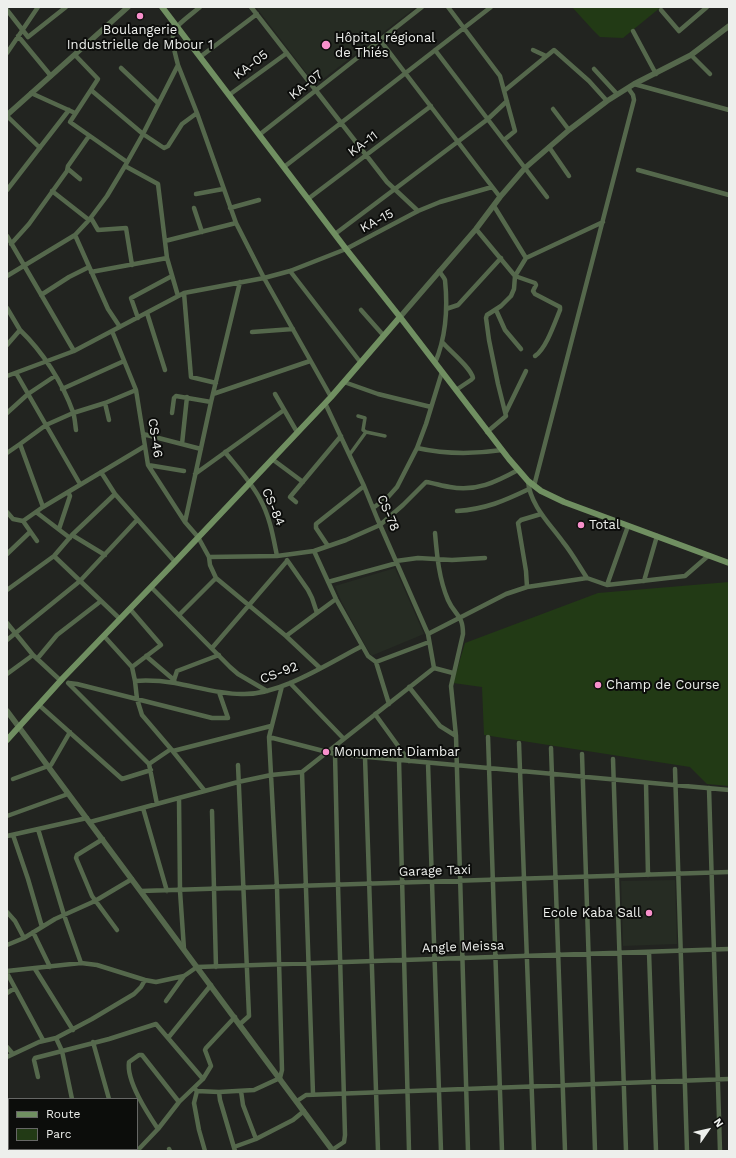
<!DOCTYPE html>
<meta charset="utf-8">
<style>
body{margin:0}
#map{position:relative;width:736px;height:1158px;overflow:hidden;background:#222420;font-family:"Work Sans",sans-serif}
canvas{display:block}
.frame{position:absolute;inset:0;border:8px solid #edefec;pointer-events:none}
.legend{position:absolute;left:8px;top:1098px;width:130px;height:52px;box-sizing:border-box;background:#0c0d0b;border:1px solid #666765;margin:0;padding:5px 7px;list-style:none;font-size:12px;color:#edefec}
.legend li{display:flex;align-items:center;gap:8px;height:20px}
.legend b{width:20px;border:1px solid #666765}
.north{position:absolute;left:688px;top:1110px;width:40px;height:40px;-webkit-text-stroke:3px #0c0d0b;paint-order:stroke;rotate:56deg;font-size:11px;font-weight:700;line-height:16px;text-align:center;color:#edefec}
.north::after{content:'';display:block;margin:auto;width:14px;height:18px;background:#edefec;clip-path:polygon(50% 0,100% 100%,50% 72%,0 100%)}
</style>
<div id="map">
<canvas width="736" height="1158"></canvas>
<div class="frame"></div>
<ul class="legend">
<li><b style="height:5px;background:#708f61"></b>Route</li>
<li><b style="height:11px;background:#223a15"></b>Parc</li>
</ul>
<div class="north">N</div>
</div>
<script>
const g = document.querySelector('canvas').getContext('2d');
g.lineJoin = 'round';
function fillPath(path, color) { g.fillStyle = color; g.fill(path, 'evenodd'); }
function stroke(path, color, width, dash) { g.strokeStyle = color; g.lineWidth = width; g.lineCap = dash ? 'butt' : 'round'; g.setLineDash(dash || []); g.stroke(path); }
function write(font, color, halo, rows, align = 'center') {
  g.font = font + ' "Work Sans",sans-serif'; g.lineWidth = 4; g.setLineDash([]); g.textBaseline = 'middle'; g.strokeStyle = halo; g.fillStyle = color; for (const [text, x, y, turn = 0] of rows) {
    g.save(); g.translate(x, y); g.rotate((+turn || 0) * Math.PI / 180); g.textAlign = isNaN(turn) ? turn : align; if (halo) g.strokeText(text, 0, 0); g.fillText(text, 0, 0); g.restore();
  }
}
fillPath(new Path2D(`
 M256 7H416L318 83H314Z
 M395 568 424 634 371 656 342 603 335 586Z
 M675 880 677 944 623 946 621 881Z`), '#262c23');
fillPath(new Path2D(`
 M572 7H661L623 38 600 37 592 29Z
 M729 582V786L707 784 690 767 484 735 482 687 453 683 465 643 598 593Z`), '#223a15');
stroke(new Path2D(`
 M366 432 385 436
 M350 454 366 432 363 430 365 418 358 416`), '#55684c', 3.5);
stroke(new Path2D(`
 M251 7 387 182 418 211
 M448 7 500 76 515 131 504 140
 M7 10 28 37 66 7
 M661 10 679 31 707 7
 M633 31 656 74
 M18 36 51 76
 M380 40 500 197
 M435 50 547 197
 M533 50 546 56
 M7 53 38 7
 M75 55 98 79 70 122 127 162
 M691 55 710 74
 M200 57 257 14
 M178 65 197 113 236 223 264 278 331 397
 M121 68 158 103
 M594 69 617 94
 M634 84 729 110
 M91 90 143 134 164 148 168 146 182 124 197 113
 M504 91 554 50 589 81 607 101
 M31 93 75 113
 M229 95 287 53
 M553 109 569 130
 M7 116 40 148
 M259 135 422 7
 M549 147 569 176
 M125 166 158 184 167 258 178 296
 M284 167 491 7
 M68 169 80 179
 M638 170 729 195
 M7 190 69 110
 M52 191 89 220
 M196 194 223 189
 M308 199 431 106
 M494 206 526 258
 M194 208 202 232
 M230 208 259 200
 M91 218 98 230 126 228 132 265
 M476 229 515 276 535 283 536 285 533 291 535 294 560 307V310C555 322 546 349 535 356
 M335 234 488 119 507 101
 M75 235 108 309 120 327
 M7 236 74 351
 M165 241 236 223
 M11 244 29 224 67 171 68 166 89 136
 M290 271 361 363
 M91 272 167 258
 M7 276 75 235 89 220 107 196 125 166 143 134 178 65C168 28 171 31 200 7
 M184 293 191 377 216 383
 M41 295 69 277 89 267
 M7 308 20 330 7 345
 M446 309 458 305 501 258
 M361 310 384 336
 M496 310 505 330 521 349
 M147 313 165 370
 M138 318 131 298 172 276
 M20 330C43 352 62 382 73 412 75 418 75 424 76 430
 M112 331 136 390 148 465 185 522 198 537 209 557 210 565 216 578 286 636 320 668
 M252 332 293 329
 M443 343C450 351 471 368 473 378L471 380 456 390
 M435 363C446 337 448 309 445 280L444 278 439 271
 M16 373 80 484
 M7 376 74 351 184 293 264 278 290 271 346 249 418 211 440 202 492 187
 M344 382 378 394 431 407
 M62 389 124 361
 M213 394 310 361
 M275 394 297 432
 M105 403 109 420
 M325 403 364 486 377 518 428 634 434 668
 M506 412 526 371
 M7 413 28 394 55 376
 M172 413 174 398 176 396 211 402
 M487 432 506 416 498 384 489 340 486 318 487 315 501 306 511 296 514 289 515 276 526 258 603 222
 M143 434 201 449
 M182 444 187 397
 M417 448C444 454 475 454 502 450
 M225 452C237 467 251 482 260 499 270 517 273 536 277 556
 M7 453 20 444
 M272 459 303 482
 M148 465 184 471
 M101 472 115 494 175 562
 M195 474 284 410
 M528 481C530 505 550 524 563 542 572 553 579 566 587 578
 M534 486 634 100 633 95 628 88
 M296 502 290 497 341 436
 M43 507 145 446
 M373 508 388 497 397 487 417 448 426 424 442 372
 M457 511C486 509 504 501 529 489
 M7 512 13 519 23 521 43 507 20 444 46 425 73 413 105 403 136 390
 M36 512 70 538
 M23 521 37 541
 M185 522 211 402 240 282
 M59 529 70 496 68 492
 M435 533C437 556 439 579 448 600 455 616 463 614 463 634L451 686 456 736 468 1151
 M72 535 105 555
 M328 546 316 528V524L364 486
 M314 551 336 599 368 656 376 662 429 642
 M7 554 30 532
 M54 556 120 619
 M209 557 277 556 314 551 346 540 380 525 403 505 426 482C434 483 442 486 450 487 476 492 496 482 518 470
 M396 561 418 558 452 560 485 558
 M644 581 657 536
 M328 582 397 563
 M607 585 628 526
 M151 587 230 667 238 674 267 691
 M527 587 526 571 518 523 521 520 541 514
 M7 590 54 556 72 535 115 494
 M130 609 161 645 132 667
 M317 613 336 599
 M179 615 216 578
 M7 623 33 655 61 681
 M428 634 506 594 527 587 587 578 607 585 685 576 708 556
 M104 636 132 667 135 681 137 699 142 715 171 749 204 790
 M286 636 317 613 312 598 308 590 287 560
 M7 640 80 581 137 520
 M212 648 287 561
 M146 656 174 680
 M37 659 57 635 101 601
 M376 662 389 704
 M434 668 453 673
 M7 674 33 655
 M135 681C148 680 162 681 175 683 197 687 219 694 241 694 279 696 329 663 362 646
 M68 683 149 764 157 804
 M69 683 77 684 212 718H228L219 692
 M175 683 174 680 177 671 219 655
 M290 683 344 739
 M409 687 440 726 456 736
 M39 705 122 779 151 770
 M375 714 409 761
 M269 737 335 754 729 790
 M488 737 502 1151
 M519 743 534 1151
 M551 748 565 1151
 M173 751 271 726
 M582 754 595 1151
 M365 757 378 1151
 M613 759 626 1151
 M399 760 409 1151
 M428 763 441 1151
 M149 764 171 749
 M238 765 249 1016 240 1024
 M675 769 687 1151
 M302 772 313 1094
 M13 779 51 765 70 732
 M646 783 648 875
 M709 788 720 1151
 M179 798 180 891 184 949
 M143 808 167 891
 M212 811 216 967
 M7 816 68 794
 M90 822 238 782 271 775 302 772 434 668
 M38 829 64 915 81 963
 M13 835 28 879 42 927
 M7 836 87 818
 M103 839 77 855 76 858 92 896 117 930
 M141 891 729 872
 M7 912 15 921 24 938
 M33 932 50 967
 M7 945 24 938 55 919 95 901 132 879
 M649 952 656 1151
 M35 969 73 1030
 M7 971 81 963 97 965 145 980 156 982 184 976 197 967 729 949
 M7 973 43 1040
 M7 993 15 988
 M166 1001 184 976
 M56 1038 62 1051 72 1099
 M168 1038 211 985
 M93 1042 109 1099
 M7 1047 13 1054
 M7 1057 39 1042 56 1038 92 1019 134 994 141 987 145 980
 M38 1077 34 1060 35 1058 109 1039 156 1024 203 1079
 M195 1089 197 1091 194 1103 199 1130 205 1151
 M197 1091 219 1092 220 1100 235 1151
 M219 1092 254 1090 280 1078 282 1070 277 888 269 737 282 686
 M297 1101 306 1095 729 1079
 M158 1129C148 1114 126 1081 129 1062L139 1055H142L179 1102
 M7 1136 9 1142
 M256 1139 293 1120 304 1111
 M234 1147 256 1139 243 1105 241 1091
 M11 1149 12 1151
 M89 1149 90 1151
 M128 1149 130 1151
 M169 1149 170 1151
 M332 1150 344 1142 345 1135 338 885 335 754
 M137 1151 158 1129 179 1102 203 1079 211 1066 205 1050 206 1048 235 1017`), '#55684c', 4.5);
stroke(new Path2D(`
 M7 115 128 7
 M400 317 476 229 500 197 525 168 569 130 607 101 634 84 691 55 729 26
 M7 711 333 1151`), '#55684c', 5.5);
stroke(new Path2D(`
 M162 7 346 249 400 317 509 459 528 481 541 491 564 502 729 563
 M7 740 63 678 175 562 331 397 400 317`), '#708f61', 6);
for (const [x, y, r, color] of [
 [140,16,4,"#f890cb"],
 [326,45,5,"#f890cb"],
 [581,525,4,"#f890cb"],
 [598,685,4,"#f890cb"],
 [326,752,4,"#f890cb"],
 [649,913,4,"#f890cb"]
]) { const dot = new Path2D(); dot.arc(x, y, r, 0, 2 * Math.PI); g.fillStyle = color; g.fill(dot); stroke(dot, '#0c0d0b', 1.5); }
write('13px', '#edefec', '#0c0d0b', [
 ["Boulangerie",140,30,"center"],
 ["Industrielle de Mbour 1",140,45,"center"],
 ["Hôpital régional",335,38],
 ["de Thiés",335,53],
 ["Total",589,525],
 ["Champ de Course",606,685],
 ["Monument Diambar",334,752],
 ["Ecole Kaba Sall",641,913,"right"]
], 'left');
write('13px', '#edefec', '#0c0d0b', [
 ["KA-05",251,65,-37],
 ["KA-07",306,85,-38],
 ["KA-11",363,144,-37],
 ["KA-15",377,221,-28],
 ["CS-46",155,438,81],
 ["CS-84",273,507,67],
 ["CS-78",388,513,67],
 ["CS-92",279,673,-21],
 ["Garage Taxi",435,871,-2],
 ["Angle Meissa",463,947,-2]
]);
</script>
